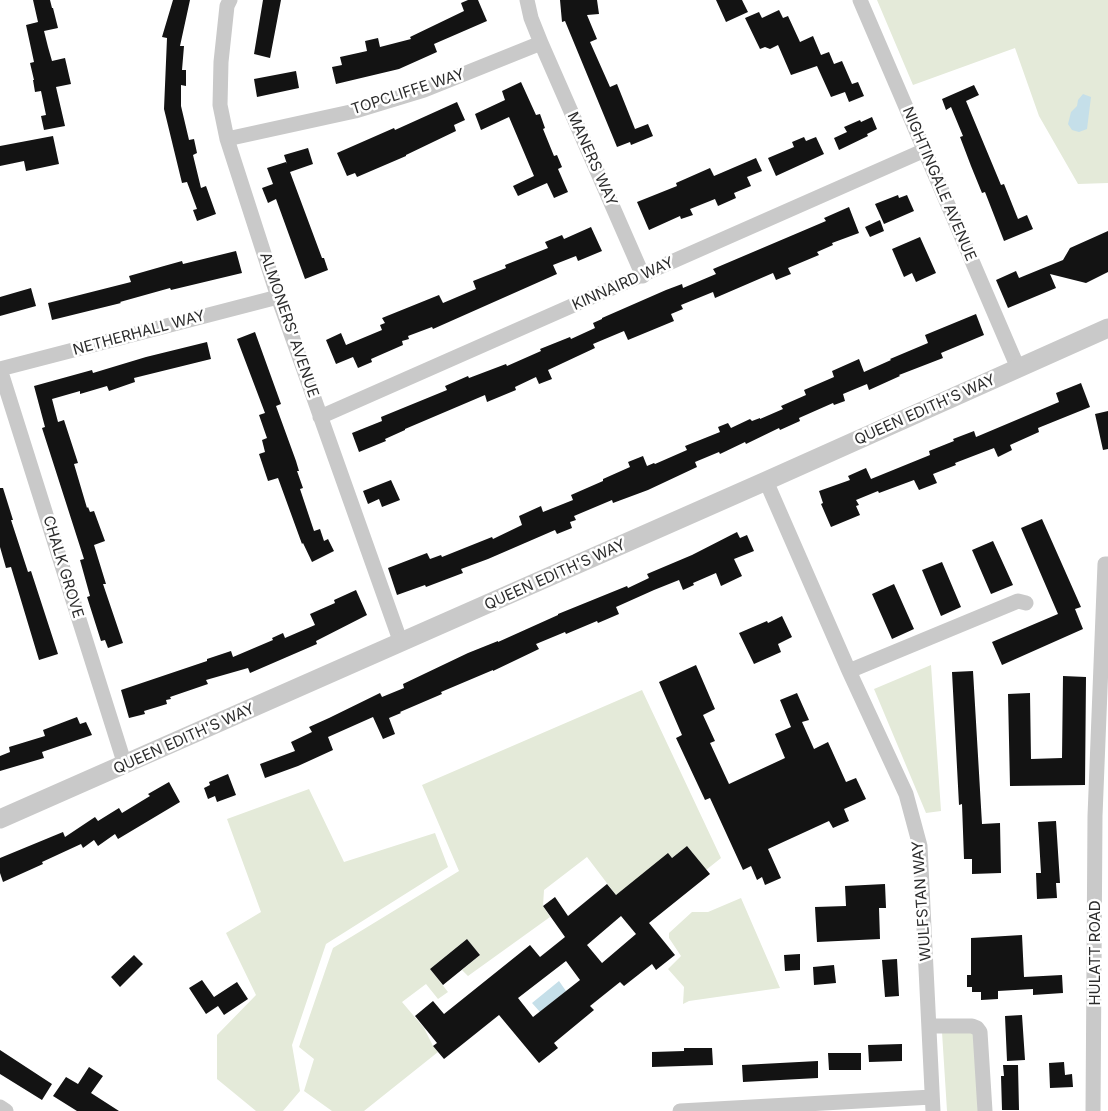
<!DOCTYPE html>
<style>
body{margin:0}
canvas{display:block;background:#fff}
</style>
<canvas width="1108" height="1111"></canvas>
<script>
const g = document.querySelector('canvas').getContext('2d');
g.lineJoin = 'round';
function fillPath(path, color) { g.fillStyle = color; g.fill(path, 'evenodd'); }
function stroke(path, color, width, dash) { g.strokeStyle = color; g.lineWidth = width; g.lineCap = dash ? 'butt' : 'round'; g.setLineDash(dash || []); g.stroke(path); }
function write(font, color, halo, rows, align = 'center') {
  g.font = font + ' Inter,sans-serif'; g.lineWidth = 5; g.setLineDash([]); g.textBaseline = 'middle'; g.strokeStyle = halo; g.fillStyle = color; for (const [text, x, y, turn = 0] of rows) {
    g.save(); g.translate(x, y); g.rotate((+turn || 0) * Math.PI / 180); g.textAlign = isNaN(turn) ? turn : align; if (halo) g.strokeText(text, 0, 0); g.fillText(text, 0, 0); g.restore();
  }
}
fillPath(new Path2D(`
 M877 0H1108V183L1078 184 1039 116 1015 48 913 85Z
 M931 665 941 811 926 813 874 689Z
 M642 690 721 858 706 870 687 846 672 858 668 854 616 895 587 857 544 890 543 906 550 917 468 976 462 970 480 955 467 939 430 969 448 992 438 999 426 984 402 1002 424 1028 433 1046 438 1052 364 1111H332L304 1091 314 1059 299 1047 333 948 459 871 422 785Z
 M309 789 344 862 435 833 448 867 326 944 292 1045 300 1091 283 1111H256L217 1079V1035L256 995 226 933 261 912 227 819Z
 M741 898 780 988 689 1001 683 1004 684 987 668 969 681 956 669 938V933L692 912H708Z
 M942 1032 974 1033 978 1111H947Z`), '#e4ead9');
fillPath(new Path2D(`
 M1083 94 1091 97 1087 129 1079 132 1072 130 1068 124 1071 112 1077 106 1078 100Z
 M559 981 566 991 540 1012 532 1003Z`), '#c5dfe9');
fillPath(new Path2D(`
 M33 0H50L52 8H53L58 28 44 31 48 47 52 61 65 58 71 84 56 87 65 126 44 130 41 116 46 115 41 91 35 92 33 80H34L30 63 34 62 26 25 38 22Z
 M173 0H190L180 46H184L182 70H186V86L181 85V106L189 140 194 139 197 153 193 155 201 188 206 186 216 214 197 221 193 210 197 209 187 182 182 183 164 109 167 38 162 37Z
 M263 0H281L270 58 254 54Z
 M468 0H478L487 21 434 44 437 52 399 69 336 84 332 67 342 65 340 57 367 51 365 41 378 38 380 47 411 39 410 37 464 11 461 3Z
 M560 0H597L599 14 587 15 597 39 590 42 610 87 617 84 635 129 648 124 653 136 631 145 630 142 617 147 565 21 562 22Z
 M716 0H742L748 12 726 22Z
 M779 10 783 18 788 16 800 42 813 36 821 55 829 52 834 64 842 61 852 84 858 82 864 96 849 102 845 92 831 97 817 66 791 75 778 45 770 49 765 47 760 49 745 18 759 12 762 18Z
 M296 71 299 88 257 97 254 79Z
 M521 82 536 115 540 114 545 128 543 129 554 156 557 155 562 167 558 169 568 192 554 198 547 183 518 196 513 186 534 176 509 117 481 130 475 114 505 100 502 91Z
 M974 85 979 95 966 101 1001 185 1004 184 1018 219 1027 215 1033 229 1004 241 985 192 982 193 971 166 960 137 963 136 951 107 946 110 942 99Z
 M457 102 465 120 454 125 456 131 406 155V156L357 177 355 173 347 176 337 153 394 128 395 130Z
 M872 117 877 129 867 134 868 136 839 150 834 138 847 132 844 127 860 120 861 122Z
 M53 136 59 164 26 171 24 161 0 166V146Z
 M804 137 806 141 816 137 824 154 776 176 768 158 794 147 792 142Z
 M308 148 313 164 290 172 322 258H324L328 270 305 279 276 199 268 203 262 188 273 184 267 168 286 162 287 164 284 155Z
 M756 158 762 171 747 177 751 186 734 193 736 198 718 206 715 199 690 209 693 215 681 219 680 216 649 230 637 202 677 186 676 183 710 168 714 176Z
 M898 195 899 198 907 195 914 211 884 224 875 204Z
 M849 207 859 233 832 243 833 245 817 252 819 255 788 268 791 274 776 280 773 273 715 298 713 292 681 305 683 309 671 314 674 321 628 340 624 331 593 344 595 348 548 370 552 379 539 384 536 377 515 387 516 390 487 402 485 395 405 429V430L385 439 386 441 359 452 352 433 382 421 381 417 447 390 445 386 468 376 469 378 506 364 507 366 541 351 540 349 570 337 571 339 595 328 593 323 602 319V318L666 290 682 284 683 288 716 274 713 269 826 221 824 218Z
 M880 220 884 231 870 237 865 227Z
 M591 227 602 251 578 261 576 256 553 265 557 274 433 329 432 327 408 336 409 339 402 341 403 345 371 359 372 362 358 368 353 357 336 364 326 340 341 333 346 345 382 330 380 325 385 323 382 318 439 295 443 303 476 289 473 281 506 268 505 265 548 248 545 242 562 235 564 239Z
 M1108 231V272L1086 283 1050 274 1056 288 1008 308 996 280 1016 271 1019 278 1063 260 1070 248Z
 M920 237 936 273 916 282 912 273 904 277 892 249Z
 M236 251 242 273 171 290 170 288 120 302 121 303 52 320 48 303 131 282 129 276 164 266 182 261 183 264Z
 M31 288 36 306 0 316V297Z
 M976 314 984 335 941 353 943 358 899 375 900 376 869 390 867 384 843 394 845 401 834 405 833 403 799 418 800 421 780 430 779 428 746 444 745 442 720 454 719 452 695 462 697 467 648 490 613 503 612 500 574 516 576 520 570 522 572 528 557 534 555 530 488 559 461 569 463 573 426 587 425 585 397 595 388 568 427 553 430 559 441 555 442 557 492 537 493 539 522 525 519 516 541 506 543 512 573 500 571 495 603 481V479L630 467 628 462 643 456 647 466 654 463 655 464 687 450 685 446 720 432 718 427 728 423 731 428 750 419 752 421 760 418V419L783 409 781 406 806 395 804 390 834 377 832 371 859 359 864 372 891 360 890 359 928 343 925 335Z
 M255 332 281 404 276 406 296 461 299 471H297L303 488 300 489 314 531 320 529 324 541 328 539 334 551 312 562 303 543 302 544 278 478 268 481 259 454 265 452 262 440 267 438 259 415 265 413 237 339Z
 M207 342 211 359 134 378 135 382 109 391 107 386 80 394V391L52 399 58 422 64 420 78 463 74 464 87 508 88 507 90 512 94 511 105 541 94 545 106 584H103L123 643 108 648 105 640 101 641 87 597 90 596 80 560 84 559 42 428 45 427 34 386 92 370 93 373 146 357Z
 M1081 383 1090 407 1038 428 1039 432 1010 445 1012 450 998 457 994 448 955 463 956 465 933 474 937 483 919 490 914 480 879 493 878 491 856 500 859 505 856 506 860 515 831 527 821 504 823 503 819 491 850 480 848 476 866 468 871 479 930 455 929 451 954 441 953 439 974 431 976 437 1059 402 1056 393Z
 M1108 411V449L1103 450 1095 414Z
 M391 480 400 500 382 507 379 499 368 504 363 491Z
 M0 488H3L13 520H11L28 572 31 571 58 654 39 660 11 567 6 568 0 547Z
 M1042 519 1081 607 1075 609 1083 629 1002 665 992 642 1058 614 1021 528Z
 M737 532 740 538 747 535 754 551 734 559 742 576 721 586 716 573 693 583 694 585 683 590 679 580 654 590 616 607 619 614 598 623 597 621 566 634 565 632 536 644 539 649 493 671V670L441 692 442 694 400 712 401 713 389 718 395 734 383 739 373 717 328 737 333 750 298 766 265 778 260 764 295 751 291 742 312 732 309 727 329 718 380 693 382 697 404 688 403 684 468 653 498 641V642L558 615V614L627 586 628 588 649 578 647 574 692 555Z
 M993 541 1013 585 991 594 972 550Z
 M942 562 961 607 941 616 922 570Z
 M894 584 914 629 892 639 872 594Z
 M356 590 367 615 316 641 317 644 250 673 248 668 206 680 208 684 170 697 171 699 166 700 167 704 144 711 145 714 129 718 121 690 207 661V659L231 651 233 657 273 640 272 638 283 633 285 638 315 625 310 614 335 603 334 600Z
 M782 616 792 637 778 644 781 652 754 664 739 633 767 621 768 623Z
 M696 665 715 709 703 715 715 741 710 743 729 784 785 758 775 734 791 727 780 700 797 693 809 720 802 722 814 749 828 742 846 782 856 778 866 799 844 809 849 821 833 828 829 821 768 849 781 878 765 885 762 877 757 880 751 866 743 870 710 798 705 800 676 738 682 735 659 682Z
 M973 671 982 824 1000 823 1001 873 972 874V859H964L962 804 959 805 952 672Z
 M1063 676 1086 677 1085 785 1010 786 1008 694 1030 693 1031 759 1062 758Z
 M77 717 80 724 86 722 92 735 42 752 44 758 0 771V756L10 752 9 747 45 736 43 730Z
 M228 774 236 795 217 802 215 796 208 799 204 788 210 785 209 782Z
 M169 782 180 802 118 839 115 834 98 846 94 840 83 848 81 844 42 862 43 864 3 882 0 873V858L63 832 65 837 95 817 98 821 119 808 122 813 150 796 148 794Z
 M1056 821 1060 883H1056L1057 898 1037 899 1036 873H1041L1038 822Z
 M687 846 710 874 649 923 675 955 656 970 652 964 624 986 620 982 590 1006 594 1010 554 1043 558 1048 539 1063 499 1015 444 1059 433 1046 437 1043 415 1016 433 1001 444 1014 530 945 540 957 565 937 543 906 555 897 568 916 607 884 616 895 668 853 672 858ZM621 916 636 934 602 963 587 945ZM566 961 580 980 533 1017 518 998Z
 M885 884 886 908H879L880 939 817 942 815 907 846 906 845 886Z
 M1022 935 1024 977 1062 975 1063 993 1033 995V989L998 991V999L981 1000V992H972V987H967V975H971V938Z
 M467 939 480 955 443 985 430 969Z
 M800 954V970L785 971 784 955Z
 M134 955 143 964 120 987 111 977Z
 M897 959 899 996 885 997 882 960Z
 M834 965 836 983 814 985 813 967Z
 M202 980 214 997 237 982 248 999 224 1015 218 1006 206 1014 189 988Z
 M1022 1015 1025 1060 1007 1061 1005 1016Z
 M902 1044V1061L869 1062 868 1045Z
 M684 1048H712L713 1065 652 1067V1052L684 1051Z
 M0 1050 52 1084 42 1100 0 1074Z
 M828 1053H861V1070H829Z
 M818 1061V1078L743 1082 742 1065Z
 M1064 1062 1065 1075 1072 1074 1073 1087 1050 1088 1049 1063Z
 M1003 1065H1018L1019 1110H1002L1001 1076H1004Z
 M89 1067 103 1076 91 1093 119 1111H77L53 1096 66 1077 78 1084Z`), '#131313');
stroke(new Path2D(`
 M230 0 227 6 221 62 220 105 227 139 278 297 401 643
 M527 0 531 18 541 43 643 276
 M860 0 1018 368
 M227 139 355 111 424 90 541 43
 M0 369 125 765
 M0 369 278 297
 M320 417 925 150
 M766 481 849 671 906 794 920 846 933 1111
 M849 671 1018 601 1026 603
 M929 1026H972L977 1028 980 1032 985 1111
 M0 1107 6 1111
 M680 1111 932 1097
 M1093 1111 1095 816 1105 564H1108`), '#c9c9c9', 15);
stroke(new Path2D(`
 M0 819 766 481 1108 328`), '#c9c9c9', 19);
write('15px', '#2c2c2c', '#fff', [
 ["TOPCLIFFE WAY",408,92,-18],
 ["MANERS WAY",592,159,66],
 ["NIGHTINGALE AVENUE",939,184,67],
 ["KINNAIRD WAY",623,284,-24],
 ["ALMONERS' AVENUE",289,325,71],
 ["NETHERHALL WAY",139,333,-15],
 ["QUEEN EDITH'S WAY",925,410,-24],
 ["CHALK GROVE",63,567,73],
 ["QUEEN EDITH'S WAY",555,575,-24],
 ["QUEEN EDITH'S WAY",184,739,-24],
 ["WULFSTAN WAY",922,901,-94],
 ["HULATT ROAD",1095,953,-90]
]);
</script>
